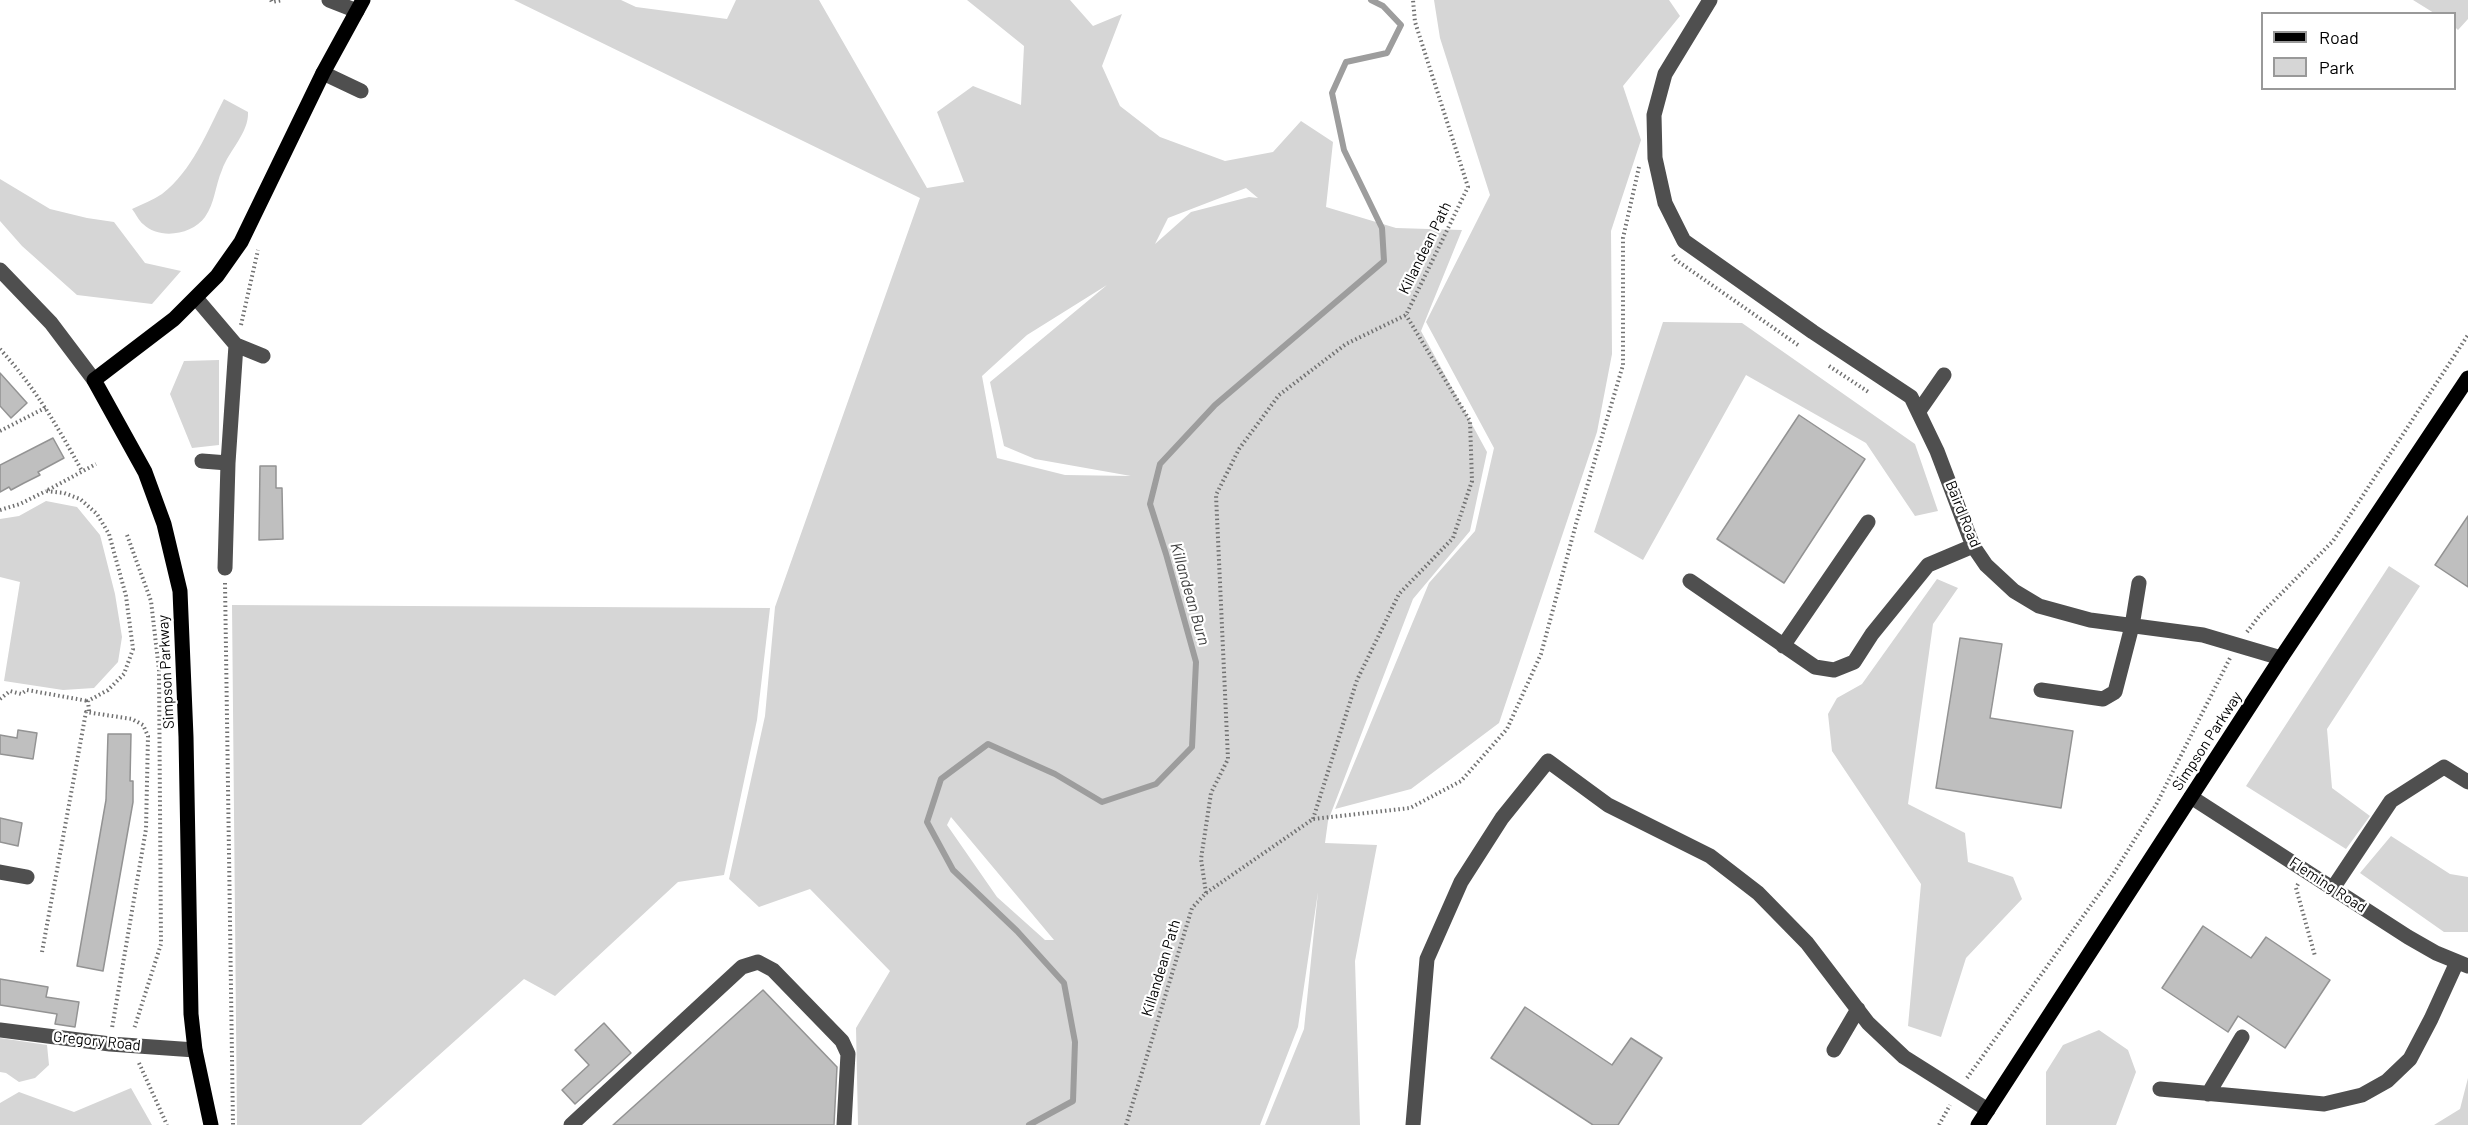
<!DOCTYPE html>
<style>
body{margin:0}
#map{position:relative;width:2468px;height:1125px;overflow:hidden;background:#fff;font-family:Barlow,sans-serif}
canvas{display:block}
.legend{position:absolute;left:2261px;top:12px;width:195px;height:78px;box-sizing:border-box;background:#fff;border:2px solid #999;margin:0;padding:8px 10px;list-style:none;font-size:18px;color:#000}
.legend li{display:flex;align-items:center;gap:12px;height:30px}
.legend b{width:30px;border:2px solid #999}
</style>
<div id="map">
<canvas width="2468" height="1125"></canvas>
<ul class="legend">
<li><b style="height:8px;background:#000"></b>Road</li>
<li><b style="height:16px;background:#d6d6d6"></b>Park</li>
</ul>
</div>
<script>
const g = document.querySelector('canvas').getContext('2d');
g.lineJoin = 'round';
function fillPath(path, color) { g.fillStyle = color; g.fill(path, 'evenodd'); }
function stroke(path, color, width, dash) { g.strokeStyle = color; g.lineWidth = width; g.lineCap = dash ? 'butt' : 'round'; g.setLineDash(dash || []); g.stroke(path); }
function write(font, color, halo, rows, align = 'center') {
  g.font = font + ' Barlow,sans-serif'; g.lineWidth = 4.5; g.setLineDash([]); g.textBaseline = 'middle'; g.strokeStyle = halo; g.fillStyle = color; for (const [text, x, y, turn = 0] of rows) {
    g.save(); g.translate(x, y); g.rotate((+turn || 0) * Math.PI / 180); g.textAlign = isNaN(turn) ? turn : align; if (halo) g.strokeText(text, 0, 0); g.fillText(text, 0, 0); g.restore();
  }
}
fillPath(new Path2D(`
 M514 0H621L636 7 727 19 736 0H819L927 188 964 182 937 112 973 86 1021 105 1024 46 967 0H1070L1093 26 1122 14 1102 66 1120 106 1160 137 1225 161 1273 152 1301 121 1333 142 1326 207 1396 228 1462 230 1421 331 1487 452 1470 531 1413 599 1328 821 1325 843 1377 845 1355 961 1360 1125H1265L1304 1029 1318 892 1298 1027 1260 1125H858L856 1028 890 971 810 889 759 907 729 879 765 716 775 607 920 198ZM1246 188 1258 198 1249 197 1191 212 1155 244 1168 218ZM1107 285 990 382 1004 446 1035 459 1131 476 1065 475 997 458 982 376 1027 335ZM951 817 1054 940H1045L997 897 947 825Z
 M1434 0H1669L1680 16 1623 86 1641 140 1611 231 1612 354 1597 432 1499 723 1411 789 1335 809 1429 583 1475 531 1494 448 1426 322 1490 195 1440 38Z
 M2413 0H2468V19L2458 30 2455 27 2454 14 2434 13Z
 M224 99 248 112C249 133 229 150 222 170 215 186 215 203 205 217 192 235 159 240 143 224 139 221 136 214 132 209 142 204 153 200 162 194 192 171 207 132 224 99Z
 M0 179 50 209 87 218 114 222 145 263 181 271 152 304 77 295 22 246 0 221Z
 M1663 322 1742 323 1915 444 1938 511 1915 516 1866 443 1746 375 1643 560 1594 532Z
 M219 360V445L192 448 170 394 184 361Z
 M46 501 77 507 100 535 115 594 122 637 118 662 94 688 63 690 4 681 20 582 0 577V519L19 516Z
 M2389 566 2420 586 2327 729 2332 788 2370 816 2346 849 2246 786Z
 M1937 579 1958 588 1933 624 1908 804 1965 833 1968 862 2013 877 2022 899 1966 958 1941 1037 1908 1026 1921 884 1832 751 1828 714 1837 698 1862 684Z
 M232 605 770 608 757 720 724 875 678 882 555 996 524 979 361 1125H237Z
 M2391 836 2450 874 2468 877V932H2444L2360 873Z
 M2099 1030 2128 1050 2136 1072 2116 1125H2046V1072L2063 1045Z
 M0 1038 47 1045 49 1065 35 1078 19 1082 6 1073 0 1072Z
 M2468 1078V1125H2434L2460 1109Z
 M131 1088 152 1125H0V1103L19 1092 74 1112Z`), '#d6d6d6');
stroke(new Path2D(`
 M1029 1125 1073 1101 1075 1042 1064 983 1017 931 953 870 927 822 941 779 988 744 1055 774 1102 802 1156 784 1192 747 1196 662 1166 554 1150 504 1160 464 1215 405 1384 261 1382 228 1344 150 1332 93 1346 62 1387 53 1401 25 1383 6 1371 0`), '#9d9d9d', 6);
const building = new Path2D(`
 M0 373 27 403 11 418 0 406Z
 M1799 415 1865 459 1784 583 1717 539Z
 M53 438 64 458 38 472 40 475 24 483 11 490 9 487 0 492V465Z
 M260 466H276V488H282L283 539 259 540Z
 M2468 516V587L2435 565Z
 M1960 638 2002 644 1990 718 2073 731 2061 808 1936 788Z
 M18 730 37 733 33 759 0 754V735L17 738Z
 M108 734H131L130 781H133V802L103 971 77 966 106 800Z
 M0 818 22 823 18 846 0 842Z
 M2203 926 2251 958 2266 937 2330 980 2285 1048 2238 1016 2228 1032 2162 988Z
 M0 979 48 987 46 997 79 1002 75 1027 55 1024 57 1014 0 1005Z
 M763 990 837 1067 834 1125H613Z
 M1525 1007 1612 1065 1631 1038 1662 1058 1618 1125H1593L1491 1058Z
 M604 1023 631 1053 575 1104 562 1090 589 1065 575 1050Z`);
fillPath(building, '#bfbfbf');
stroke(building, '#939393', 1.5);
stroke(new Path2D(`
 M271 0 272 2 283 0
 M1673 255 1676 260 1798 345
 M241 325 258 250
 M0 349C36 389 56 424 82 471
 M1829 366 1870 393
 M0 431 47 407
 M0 510 20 504 46 491
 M127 535 151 601 159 670 161 944 134 1029
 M225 583 233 1125
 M2247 632 2260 615 2333 541 2468 335
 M0 699 10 691 21 694 27 690 88 701
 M89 711 88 701 108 690 124 674 133 649 126 596 109 534 97 514 80 499 64 493 46 491 96 464
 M1313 819 1357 680 1399 594 1453 538 1472 481 1470 421 1406 315
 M2298 884 2296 888 2315 956
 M1206 893 1313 819 1410 808 1461 781 1507 729 1541 654 1576 524 1623 365V238L1639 167
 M42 952 86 712 132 719 143 725 148 736 146 829 112 1028
 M139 1063 167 1125
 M1967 1078 2112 876 2156 805 2230 658
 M1126 1125 1192 908 1206 893 1201 859 1211 793 1228 759 1216 495 1239 449 1279 395 1346 344 1406 315 1468 187 1415 22 1413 0
 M1939 1125 1950 1105`), '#717171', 4, [1.5, 3]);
stroke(new Path2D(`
 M329 0 357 11
 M1710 0 1665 74 1654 115 1655 158 1665 203 1684 241 1813 332 1911 397 1937 451 1973 546 1986 565 2014 591 2039 606 2090 620 2203 635 2281 658
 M323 73 361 91
 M0 270 51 323 94 380
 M196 298 236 345 228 463 225 568
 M236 345 263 356
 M1919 411 1944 375
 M202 461 228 463
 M1690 581 1815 667 1834 670 1854 662 1872 634 1928 565 1973 546
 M1783 646 1868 522
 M2041 690 2103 699 2115 692 2132 626 2139 583
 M2191 797 2408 937 2436 953 2468 966
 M0 872 27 877
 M2333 888 2391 801 2444 767 2468 782
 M0 1030 110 1044 195 1050
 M1834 1050 1858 1009
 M2160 1089 2324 1104 2362 1095 2387 1081 2410 1059 2431 1019 2457 962
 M2208 1094 2242 1037
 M571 1125 742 967 758 962 773 970 842 1041 848 1054 844 1125
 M1413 1125 1427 959 1461 882 1502 818 1548 761 1608 805 1710 856 1758 893 1807 943 1868 1023 1904 1057 1988 1110`), '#4f4f4f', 15);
stroke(new Path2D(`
 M211 1125 195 1050 191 1014 186 737 180 591 164 524 145 472 94 380 174 319 217 276 241 242 323 73 363 0
 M1978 1125 2281 658 2468 378`), '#000', 15);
write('15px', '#000', '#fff', [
 ["Killandean Path",1425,248,-64],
 ["Baird Road",1963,514,68],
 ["Simpson Parkway",166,672,-93],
 ["Simpson Parkway",2207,741,-57],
 ["Fleming Road",2328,885,33],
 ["Killandean Path",1161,968,-73],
 ["Gregory Road",97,1041,6]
]);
write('italic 16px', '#3e3e3e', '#fff', [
 ["Killandean Burn",1190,594,74]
]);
</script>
